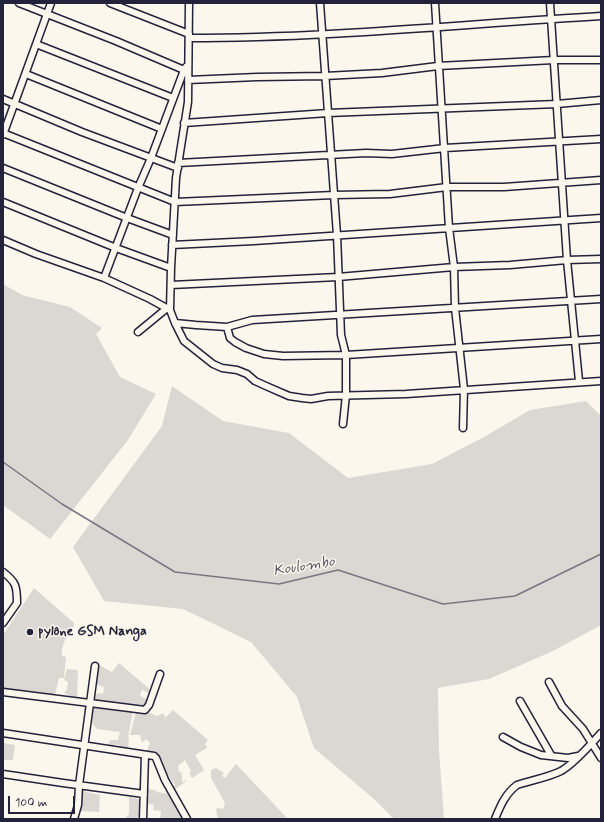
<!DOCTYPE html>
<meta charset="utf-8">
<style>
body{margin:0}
#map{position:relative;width:604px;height:822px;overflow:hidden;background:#fbf7ec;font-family:Mynerve,sans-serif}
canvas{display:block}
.frame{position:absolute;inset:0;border:4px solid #22223b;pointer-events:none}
.scale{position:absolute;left:8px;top:796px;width:67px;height:18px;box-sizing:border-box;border:2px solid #22223b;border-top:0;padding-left:5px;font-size:12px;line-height:14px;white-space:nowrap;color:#22223b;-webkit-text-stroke:3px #fbf7ec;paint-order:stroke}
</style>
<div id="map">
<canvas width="604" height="822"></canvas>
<div class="frame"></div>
<div class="scale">100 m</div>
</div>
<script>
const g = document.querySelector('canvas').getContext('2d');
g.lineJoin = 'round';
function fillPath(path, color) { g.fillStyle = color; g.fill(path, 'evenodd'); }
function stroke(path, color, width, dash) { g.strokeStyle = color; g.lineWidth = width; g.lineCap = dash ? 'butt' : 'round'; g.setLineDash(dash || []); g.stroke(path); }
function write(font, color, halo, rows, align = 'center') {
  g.font = font + ' Mynerve,sans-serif'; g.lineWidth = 3; g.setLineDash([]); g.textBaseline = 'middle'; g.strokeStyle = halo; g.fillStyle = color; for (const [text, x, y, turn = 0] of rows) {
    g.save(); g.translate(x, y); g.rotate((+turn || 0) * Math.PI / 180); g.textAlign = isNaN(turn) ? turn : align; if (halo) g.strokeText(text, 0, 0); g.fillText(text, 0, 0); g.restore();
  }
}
fillPath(new Path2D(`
 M3 284 22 295 70 307 102 328 96 334 120 377 156 394 128 440 50 539 3 505Z
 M172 386 223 421 289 433 348 478 432 464 484 437 530 410 586 401 601 416V625L553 651 489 679 438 688 439 750 444 819H394L374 799 314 748 297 697 251 642 183 609 104 601 73 547 162 426Z
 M34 588 74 623V626L65 640 62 649V656L66 657 64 678H59L54 698 3 691V635Z
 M119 663 153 692 150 701 148 699 150 694 142 690 140 695 149 702 144 709 93 703 97 693 103 694 104 687 95 684V680H97L96 675 98 673 96 671 97 664 112 672Z
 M67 669 78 670 77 699 70 700 69 695 64 693 67 689 68 682 64 680Z
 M93 706 133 711 128 737 129 738 128 749H121V746L115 744 114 748 108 747 110 740H118L120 732 97 729 91 722Z
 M173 710 208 740 205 744 207 748 195 755 204 770 192 778 189 773 191 771 185 760 178 766 179 772 182 773V782L188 780 174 790 173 787 175 785 168 775 165 776 155 753H149V752L147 750 150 743 146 739 142 743 140 735H130L136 712H148L157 716 164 713 165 718Z
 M3 743 15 745 13 760H3Z
 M236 764 288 819H218L216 811 217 808 223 809 225 803 211 778V770L216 768 224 773 222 776 225 778Z
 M147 785C149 790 151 790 156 790L157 792 170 794 184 819H160L161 811 153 810 154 805 145 803 146 796H150L148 793 145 794Z
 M82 791 100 795 99 812 80 811Z
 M129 797 142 800V815L134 819H127L126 817 129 814Z`), '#dbd8d3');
stroke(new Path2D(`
 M3 462 62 504 175 572 279 584 338 570 443 604 515 596 601 554`), '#787681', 1.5);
const minor = new Path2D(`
 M19 3 116 41 184 70 186 67
 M110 3 189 34
 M189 3 188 102 176 178 171 268 170 310 175 323 184 341 213 364 222 368 237 370 247 374 255 381 266 386 289 396 302 398 311 399 328 396 406 394 601 381
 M320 3 337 235 341 335 346 355V395L343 424
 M435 3 449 228 454 267 455 308 464 389 463 428
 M550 3 567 260 579 381
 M189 38C327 38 464 24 601 16
 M36 44 173 98
 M26 74 162 129
 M188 80 257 77 325 76 382 73 438 66 554 60H601
 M3 99 82 132 178 168
 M184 123 328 113 557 104 601 100
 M3 133 175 202 334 195 390 194 447 187H504L601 180
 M3 135 51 3
 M178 163 366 153 392 154 445 148 601 139
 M3 168 127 218 173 235
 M3 202 116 248 171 268
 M3 240 36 254 104 278 150 299 170 310
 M172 245 254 241 601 218
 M104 278 138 188 151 158 184 70
 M171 285 338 277 454 267 510 265 567 260 601 259
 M175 323 196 325 227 327 252 320 601 299
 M227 327 230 338 235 342 246 348 264 354 283 356 346 355 601 339
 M138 332 166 309
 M3 572C16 582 17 586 17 603L3 623
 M549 682 562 706 583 729 601 758
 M3 692 145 710 149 705 160 674
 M520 701 551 755
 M3 733 154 756 156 758 165 780 187 819
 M503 737 521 747 541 755 568 758 578 756
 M3 774 63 783 144 794
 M74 819 78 805 79 785 95 666
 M143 819 145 755
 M495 819C500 807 505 794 517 785 531 780 547 778 561 771 575 763 590 745 601 733`);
stroke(minor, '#22223b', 9);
stroke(minor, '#fbf7ec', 6);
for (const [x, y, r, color] of [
 [30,632,4,"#22223b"]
]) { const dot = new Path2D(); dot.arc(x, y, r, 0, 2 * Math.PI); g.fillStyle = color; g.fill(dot); stroke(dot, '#fbf7ec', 1.5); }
write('bold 14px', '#22223b', '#fbf7ec', [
 ["pylône GSM Nanga",38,632]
], 'left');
write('italic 15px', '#545364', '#fbf7ec', [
 ["Koulombo",304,567,-9]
]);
</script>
